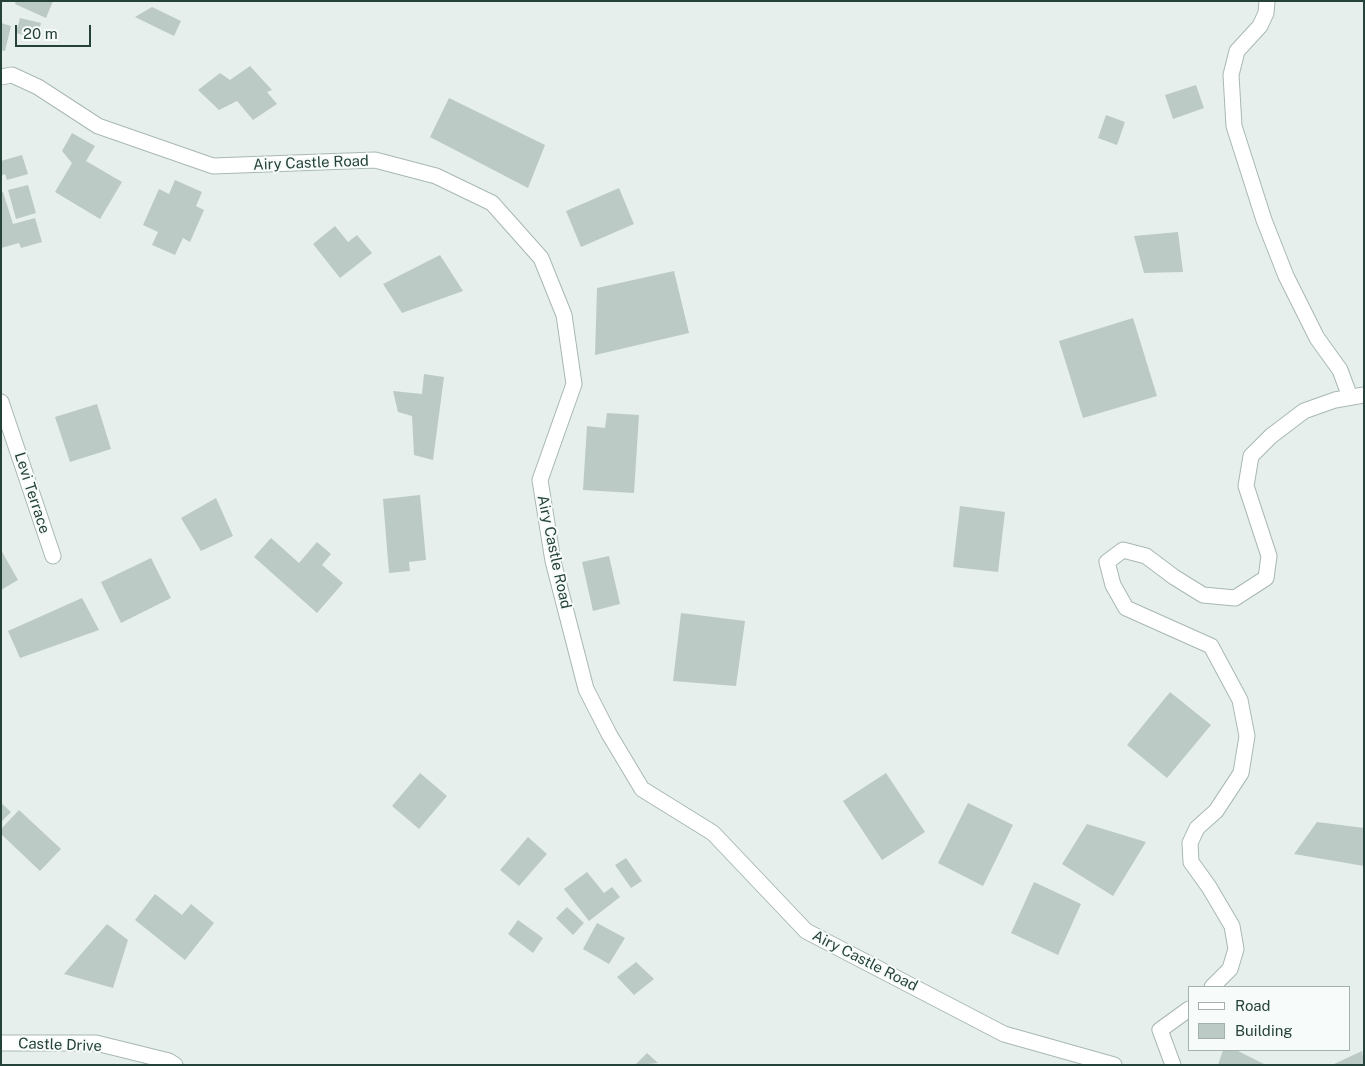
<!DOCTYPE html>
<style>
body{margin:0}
#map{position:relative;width:1365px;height:1066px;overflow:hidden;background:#e6efeb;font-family:"Public Sans",sans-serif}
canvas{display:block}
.frame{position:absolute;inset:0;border:2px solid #24423a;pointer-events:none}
.legend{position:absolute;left:1188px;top:986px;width:162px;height:65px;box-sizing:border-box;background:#f7fbf9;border:1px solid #a3b1ad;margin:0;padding:6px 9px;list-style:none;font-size:15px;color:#24423a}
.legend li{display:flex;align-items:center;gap:10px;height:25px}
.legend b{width:25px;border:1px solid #a3b1ad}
.scale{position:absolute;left:15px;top:25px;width:76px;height:22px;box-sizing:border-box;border:2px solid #24423a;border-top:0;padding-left:6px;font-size:15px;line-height:18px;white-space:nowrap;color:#24423a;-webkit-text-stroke:4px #f7fbf9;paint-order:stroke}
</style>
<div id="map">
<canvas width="1365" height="1066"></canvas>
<div class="frame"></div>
<ul class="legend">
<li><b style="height:6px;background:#fff"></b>Road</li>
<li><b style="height:14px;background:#bbcac4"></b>Building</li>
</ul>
<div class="scale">20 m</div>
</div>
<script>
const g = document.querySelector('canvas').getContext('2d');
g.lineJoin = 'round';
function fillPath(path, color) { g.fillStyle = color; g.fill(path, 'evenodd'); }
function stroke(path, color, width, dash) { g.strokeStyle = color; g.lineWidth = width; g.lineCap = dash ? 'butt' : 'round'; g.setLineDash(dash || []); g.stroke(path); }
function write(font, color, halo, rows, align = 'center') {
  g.font = font + ' "Public Sans",sans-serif'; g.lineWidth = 4; g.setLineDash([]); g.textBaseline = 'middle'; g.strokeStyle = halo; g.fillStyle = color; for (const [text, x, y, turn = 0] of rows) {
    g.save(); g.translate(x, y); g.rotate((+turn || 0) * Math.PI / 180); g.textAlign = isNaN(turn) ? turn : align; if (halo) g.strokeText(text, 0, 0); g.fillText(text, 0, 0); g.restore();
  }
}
fillPath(new Path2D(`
 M16 1H53L46 18 15 4Z
 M152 7 181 21 174 36 135 17Z
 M20 18 41 23 37 38 16 33Z
 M1 23 11 26 5 51 1 50Z
 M250 66 272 90 267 92 277 104 253 120 237 101 219 110 198 90 220 73 230 80Z
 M1196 85 1204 108 1173 119 1165 95Z
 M449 98 545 145 528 188 430 137Z
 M1106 115 1125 122 1117 145 1098 138Z
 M72 133 95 146 86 161 122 182 100 219 55 192 72 163 62 151Z
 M22 155 28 174 7 180 5 174 1 176V161Z
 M175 180 202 192 196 206 204 210 190 242 183 238 175 255 152 245 158 232 143 225 159 189 169 194Z
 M28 185 36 213 16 219 8 190Z
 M619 188 634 224 581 247 566 211Z
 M1 192H3L13 224 35 218 42 242 21 248 19 243 1 248Z
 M335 226 348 242 357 235 372 253 340 278 313 244Z
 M1178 232 1183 272 1144 273 1134 236Z
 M440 255 463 291 402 313 383 284Z
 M674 271 689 333 595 355 597 288Z
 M1133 318 1157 396 1083 418 1059 341Z
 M424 374 444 377 433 460 414 455 412 416 398 412 393 391 422 394Z
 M97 404 111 449 70 462 55 417Z
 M607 413 639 415 634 493 583 490 587 426 605 428Z
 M420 495 426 560 409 562 410 571 389 573 383 499Z
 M216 498 233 536 201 551 181 518Z
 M960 506 1005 512 998 572 953 567Z
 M271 538 299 563 317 542 331 554 322 565 343 583 317 613 254 557Z
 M1 550 18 580 1 590Z
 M609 556 620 604 593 611 582 562Z
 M151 558 171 598 121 623 101 582Z
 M82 598 99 630 20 658 8 631Z
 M681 613 745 621 736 686 673 681Z
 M1170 692 1211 725 1167 778 1127 745Z
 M420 773 447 796 419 829 392 806Z
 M886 773 925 832 882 860 843 801Z
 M1 803 11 812 1 822Z
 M968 803 1013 825 983 886 938 863Z
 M19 810 61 849 40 871 1 834V829Z
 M1317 822 1364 828V866L1294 854Z
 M1087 824 1146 842 1113 896 1062 864Z
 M528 837 547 854 519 886 500 870Z
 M626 858 642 881 631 888 615 865Z
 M587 872 604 893 612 887 620 897 589 921 564 889Z
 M1034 882 1081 904 1058 955 1011 933Z
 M155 894 182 915 191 904 214 923 185 960 135 920Z
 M567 907 584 923 573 935 556 918Z
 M518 920 543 938 533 953 508 934Z
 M597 923 625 938 609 964 583 949Z
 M107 924 128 940 113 988 64 974Z
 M636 962 654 979 634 995 617 977Z
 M1223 1050H1236L1266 1065H1218Z
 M1362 1051 1364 1065H1332Z
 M647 1053 658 1063 637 1065 636 1064Z`), '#bbcac4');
const minor = new Path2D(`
 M1267 1 1266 13 1260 26 1237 51 1231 75 1234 126 1264 220 1286 276 1317 338 1340 370 1350 397
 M1 77 12 75 38 87 98 126 213 166 375 160 436 176 492 203 541 258 564 315 574 384 540 480 553 561 586 689 609 734 642 789 713 833 806 931 1004 1034 1114 1065
 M1 402 53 556
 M1212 987 1230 969 1236 949 1232 926 1209 887 1191 862 1190 843 1197 828 1216 811 1241 773 1247 736 1240 700 1211 646 1126 608 1113 585 1107 562 1123 550 1146 556 1174 577 1203 595 1235 598 1266 578 1269 556 1246 486 1251 456 1271 436 1304 411 1335 400 1364 395
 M1 1043H96L169 1061 175 1065
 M1173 1065 1160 1030 1189 1009`);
stroke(minor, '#a8b8b2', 17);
stroke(minor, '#fff', 15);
write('15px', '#24423a', '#f7fbf9', [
 ["Airy Castle Road",311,163,-2],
 ["Levi Terrace",32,493,72],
 ["Airy Castle Road",554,552,78],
 ["Airy Castle Road",865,961,27],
 ["Castle Drive",60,1045,2]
]);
</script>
